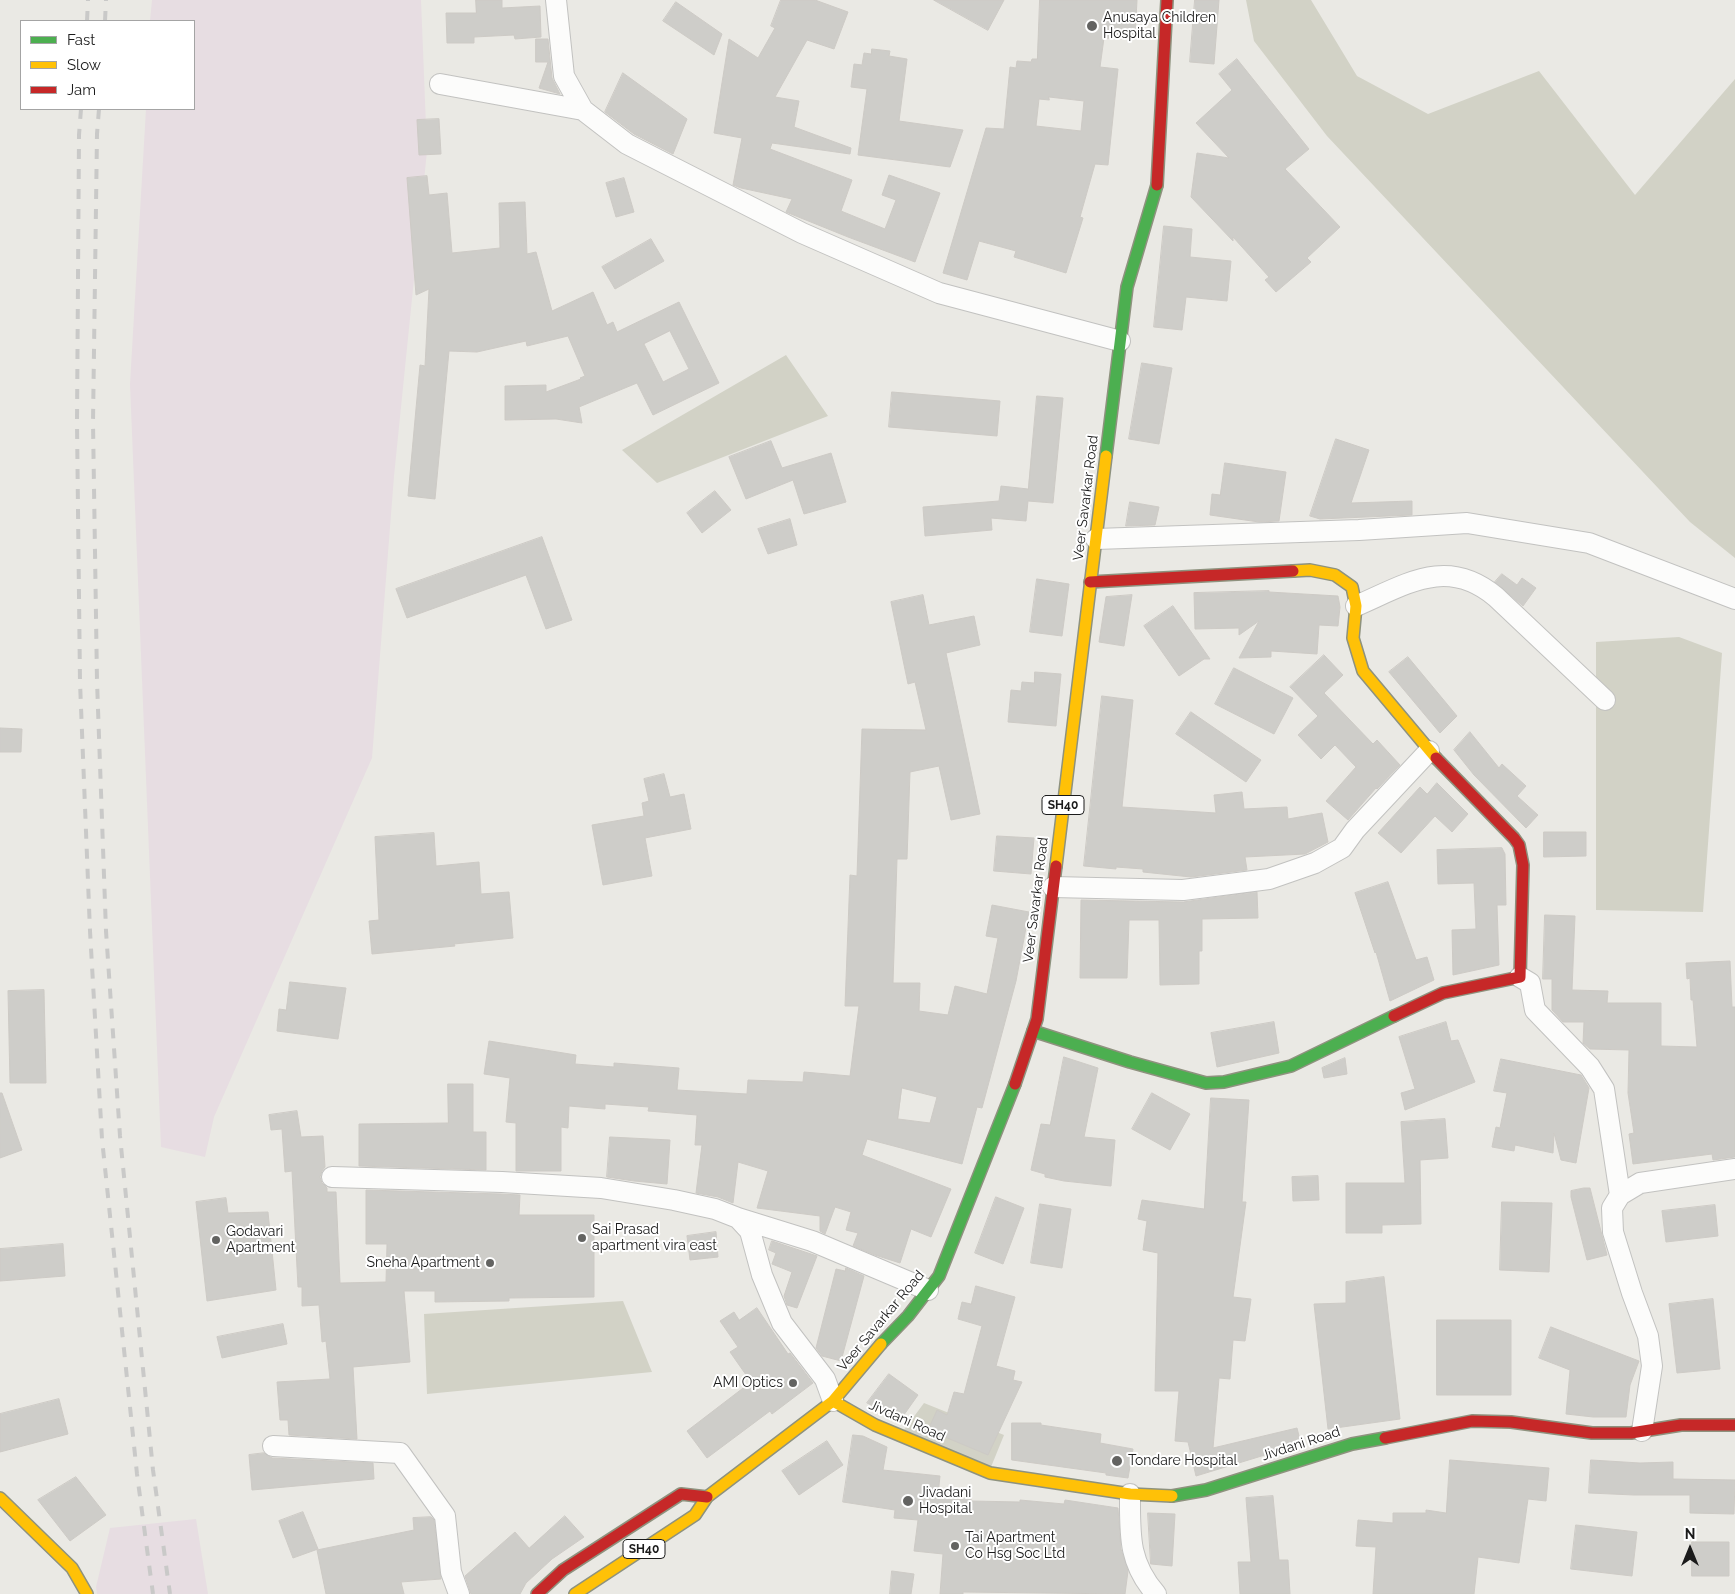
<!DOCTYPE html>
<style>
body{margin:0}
#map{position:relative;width:1735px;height:1594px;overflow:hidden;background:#eae9e4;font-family:Raleway,sans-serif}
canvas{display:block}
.legend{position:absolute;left:20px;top:20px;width:175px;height:90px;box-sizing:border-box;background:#fff;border:1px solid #a4a4a4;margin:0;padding:6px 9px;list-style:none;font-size:15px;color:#1b1b1b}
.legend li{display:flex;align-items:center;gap:10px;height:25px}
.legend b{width:25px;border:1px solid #a4a4a4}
.north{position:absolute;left:1665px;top:1524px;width:50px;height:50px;-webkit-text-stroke:4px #fff;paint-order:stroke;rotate:0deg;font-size:14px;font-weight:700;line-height:20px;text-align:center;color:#1b1b1b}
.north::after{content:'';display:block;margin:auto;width:18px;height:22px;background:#1b1b1b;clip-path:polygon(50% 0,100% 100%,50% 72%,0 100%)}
</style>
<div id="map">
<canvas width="1735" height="1594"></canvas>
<ul class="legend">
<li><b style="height:6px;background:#4caf50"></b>Fast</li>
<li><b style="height:6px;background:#ffc107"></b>Slow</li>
<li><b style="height:6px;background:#c62828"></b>Jam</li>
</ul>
<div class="north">N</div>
</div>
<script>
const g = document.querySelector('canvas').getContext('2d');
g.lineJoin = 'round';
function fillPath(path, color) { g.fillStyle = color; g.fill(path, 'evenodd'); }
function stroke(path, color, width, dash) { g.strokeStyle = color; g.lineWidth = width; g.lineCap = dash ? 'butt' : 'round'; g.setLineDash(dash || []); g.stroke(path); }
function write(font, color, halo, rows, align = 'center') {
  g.font = font + ' Raleway,sans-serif'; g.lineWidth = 4; g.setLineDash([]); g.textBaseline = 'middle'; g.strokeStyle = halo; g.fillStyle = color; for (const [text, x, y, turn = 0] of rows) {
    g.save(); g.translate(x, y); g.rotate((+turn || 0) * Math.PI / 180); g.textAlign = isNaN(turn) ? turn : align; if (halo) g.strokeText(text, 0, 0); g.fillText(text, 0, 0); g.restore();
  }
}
fillPath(new Path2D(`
 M152 0H421L427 151 394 476 372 758 214 1117 205 1157 161 1147 130 384 146 109H194V21H150Z
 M196 1519 208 1594H97L96 1587 110 1528Z`), '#e7dde2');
fillPath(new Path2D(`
 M1246 0H1311L1357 76 1428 114 1539 71 1635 195 1735 79V558L1690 522 1327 136 1254 41Z
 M786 355 828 416 657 483 622 450Z
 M1679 637 1722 653 1703 912 1596 910V642Z
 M623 1301 652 1372 427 1394 424 1314Z
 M924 1403 1004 1435 991 1467 904 1430Z`), '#d2d2c6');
const building = new Path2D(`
 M476 0H502V8L540 6 541 37 515 39 514 35 474 37V43H447L446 13H476Z
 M781 0H815L848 12 834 49 807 40 775 97 799 101 794 127 851 148 850 154 772 143 770 149 852 180 841 211 885 229 896 200 882 195 889 175 940 193 915 262 848 237 786 212 792 199 741 188 733 185 742 138 714 133 729 39 758 58 775 28 771 26Z
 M934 0H1004L988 30Z
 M1040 0H1137L1135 39 1104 38 1100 67 1118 69 1108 165 1095 164 1080 217 1083 218 1066 273 1014 257 1016 251 979 241 967 280 943 273 986 128 1004 129 1010 67 1016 68 1017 61 1031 62 1032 59H1037ZM1049 97 1084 101 1081 131 1036 126 1039 99 1049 100Z
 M1195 0H1219L1214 64 1190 62Z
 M676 2 722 34 714 55 663 21Z
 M536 39H548L552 78 560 94 539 88 548 62H536Z
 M872 49 890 51 889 56 907 59 899 121 963 130 950 167 858 155 867 89 851 87 854 64 862 65 864 53 871 54Z
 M1237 59 1309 149 1285 169 1340 227 1307 258 1311 262 1276 292 1265 280 1269 277 1233 237V241L1191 197 1197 153 1229 158 1196 123 1232 90 1219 74Z
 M623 73 687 119 673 154 634 134 605 112Z
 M439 119 441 154 419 155 417 120Z
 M427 176 429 195 447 193 452 253 500 248 499 203 525 202 527 254 536 252 552 311 593 292 607 325 613 322 617 332 679 302 719 383 653 415 637 383 579 407 582 423 556 419 505 420V386L546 385V392L581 379 580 378 585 376 568 336 527 346 526 341 477 352 449 351 435 499 408 496 420 365 425 366 429 289 416 295 407 178ZM670 331 689 369 663 382 644 344Z
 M624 178 634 212 616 217 606 183Z
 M1164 226 1192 229 1190 257 1231 261 1227 301 1186 297 1182 330 1154 327Z
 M651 239 664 261 615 289 602 267Z
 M1142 363 1172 368 1159 444 1129 439Z
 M892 392 1000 401 997 436 889 427Z
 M1037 396 1063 398 1053 503 1028 501 1026 521 991 518 992 530 925 536 923 507 999 501 1001 486 1028 489Z
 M1336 439 1369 450 1351 503 1412 501V515L1320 519 1310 516Z
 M771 441 782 468 831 453 846 502 804 514 793 480 746 499 729 457Z
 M1225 463 1286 472 1279 521 1259 522 1210 515 1212 494 1220 495Z
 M715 491 731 510 702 533 687 513Z
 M1130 502 1159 507 1155 525 1126 526Z
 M790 519 797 545 768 554 758 529Z
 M542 537 572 620 546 629 526 575 407 618 396 589Z
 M1502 574 1517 585 1522 578 1536 588 1523 606 1495 582Z
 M1037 579 1069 584 1062 636 1030 632Z
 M1269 591V592L1338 596 1340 607 1338 626 1319 625 1317 654 1271 651V657L1239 658 1259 621 1239 635V628L1195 629 1194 593Z
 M923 595 929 625 974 616 980 645 946 653 980 814 951 820 939 766 910 772 907 859H897L893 983H920L919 1011 948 1015 955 986 987 994 998 938 986 936 992 905 1029 912 1016 981 982 1108 977 1107 962 1164 867 1139 862 1155 951 1189 931 1237 911 1229 900 1263 875 1255 853 1246 858 1233 846 1230 851 1212 835 1207 825 1234 820 1231V1216L757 1208 768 1171 738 1162 733 1203 718 1197 696 1193 702 1145H695L697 1115 648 1111 649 1107 605 1104V1109L569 1106 568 1128 561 1127V1171H516V1123L506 1122 510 1078 484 1074 489 1041 576 1055 575 1064 614 1067V1063L679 1068 677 1090 747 1094 748 1080 803 1082 804 1072 850 1076 859 1006H845L850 875 857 876 862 729 926 730 915 682 908 684 891 602ZM902 1088 937 1097 930 1123 898 1119Z
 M1132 595 1124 646 1099 642 1106 597Z
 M1173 606 1210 659H1204L1179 676 1144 626Z
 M1324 655 1343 675 1324 693 1373 744 1377 740 1400 765 1377 789 1376 788 1348 820 1326 801 1356 767 1335 745 1321 759 1298 735 1318 716 1290 687Z
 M1408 657 1457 716 1440 733 1389 672Z
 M1234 668 1293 698 1274 734 1215 704Z
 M1035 672 1061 674 1056 726 1008 722 1011 690 1021 691 1022 682 1034 683Z
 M1102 696 1133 700 1122 807 1216 813 1214 795 1242 792 1244 809 1287 807 1288 819 1322 813 1328 842 1305 854 1245 857 1247 870 1191 877 1143 872V869L1116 867V869L1084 866Z
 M1191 712 1261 760 1246 782 1176 734Z
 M0 728 22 729 21 752H0Z
 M1470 732 1499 768 1502 764 1526 786 1517 796 1538 815 1526 828 1474 775 1454 750Z
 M664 774 670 797 684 794 691 829 645 838 652 876 603 885 592 825 644 816 642 803 649 801 644 779Z
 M1437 783 1468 814 1452 832 1435 816 1401 853 1378 833 1420 787 1427 794Z
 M1544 832H1586V856L1544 857Z
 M434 833 436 866 479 862 481 894 509 892 513 938 454 944 455 946 372 954 369 921 379 920 375 837Z
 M997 836 1034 838 1031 874 994 871Z
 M1502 848 1505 854 1506 905H1497L1499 965 1453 975 1452 930 1476 929 1474 883 1438 884 1437 850Z
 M1388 882 1416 960 1427 957 1434 980 1390 1001 1376 952 1375 953 1355 893Z
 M1257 892 1258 918 1202 919V951H1199V984L1160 985 1159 920H1129L1127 978H1080L1081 900 1183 902Z
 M1545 915 1575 916 1572 990 1608 991 1607 1003H1661V1046L1697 1047 1693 1000H1691L1690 978 1687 979 1686 963 1730 961 1732 1007H1735V1157L1713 1160 1712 1154 1633 1164 1629 1134 1634 1133 1628 1093 1629 1050 1590 1049 1583 1043 1584 1022H1563L1552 1010V979H1543Z
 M290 982 346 988 338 1039 277 1031 279 1009 286 1010Z
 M44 990 46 1083H10L8 991Z
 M1274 1022 1279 1053 1217 1067 1211 1033Z
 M1446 1022 1451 1041 1458 1040 1475 1082 1405 1110 1401 1093 1415 1089 1399 1037Z
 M1064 1057 1098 1068 1084 1137 1115 1140 1111 1186 1064 1181 1045 1177V1174L1031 1170 1041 1124 1050 1125Z
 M1345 1058 1347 1074 1324 1078 1322 1068Z
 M1501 1059 1581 1075 1589 1088 1576 1163 1561 1160 1554 1133 1553 1153 1515 1145 1514 1151 1492 1147 1496 1127 1500 1128 1507 1093 1494 1091Z
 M448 1084H473V1132H486V1170L359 1166V1124L448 1123Z
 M0 1093H2L22 1150 0 1158Z
 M1152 1093 1190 1114 1170 1150 1132 1129Z
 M1211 1098 1249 1100 1242 1202H1246L1233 1297 1251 1299 1245 1341 1233 1340 1230 1379 1219 1378 1213 1448 1297 1428 1301 1444 1196 1476 1188 1442 1175 1441 1179 1391H1155L1158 1253 1143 1250 1147 1221 1138 1219 1142 1200 1204 1209Z
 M297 1111 301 1137 323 1136 325 1167 322 1171 320 1177 322 1183 327 1188V1192H336L340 1283 386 1282 387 1244H366V1190L501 1194 520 1195 519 1215H594V1297L509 1298V1301L435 1302V1291H404L410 1362 353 1367 357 1439 289 1435 288 1420H280L277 1382 330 1379 326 1341 322 1342 319 1305 302 1306V1287H298L292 1171 285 1172 282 1129 271 1130 269 1115Z
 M1445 1119 1448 1158 1420 1160 1421 1224 1382 1225V1233H1346V1183H1405L1401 1122Z
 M610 1137 670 1140 667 1184 634 1181 607 1177Z
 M1318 1176 1319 1200 1293 1201 1292 1177Z
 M1584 1188H1590L1607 1255 1587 1260 1571 1197V1191Z
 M996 1197 1024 1208 1003 1264 975 1253Z
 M226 1198 228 1213 268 1212 276 1290 207 1301 196 1202Z
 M1502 1202 1552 1203 1549 1272 1500 1270Z
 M1040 1204 1071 1209 1062 1268 1031 1263Z
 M1715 1205 1718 1236 1666 1242 1662 1211Z
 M716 1232 718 1257 690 1260 687 1236Z
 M772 1241 817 1256 797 1308 787 1305 784 1296 792 1272 772 1264 776 1253 769 1250Z
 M63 1244 65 1276 0 1281V1249Z
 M846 1268 864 1276 841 1361 822 1356 816 1348 836 1269 845 1271Z
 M1384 1277 1400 1419 1328 1429 1314 1304 1346 1303V1282Z
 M976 1286 1015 1297 996 1366 1015 1371 1013 1380 1022 1382 988 1455 928 1430 937 1410 947 1415 954 1392 964 1394 982 1326 958 1319 962 1302 971 1304Z
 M1713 1299 1720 1369 1677 1373 1669 1304Z
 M757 1308 788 1354 790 1353 813 1383 772 1414 770 1411 707 1458 687 1431 751 1382 730 1352 738 1347 720 1321 734 1312 739 1320Z
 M1437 1320H1511V1395H1437Z
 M283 1324 287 1344 222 1358 217 1337Z
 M1551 1327 1639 1361 1630 1385 1626 1417H1593L1566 1414 1570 1370 1539 1358Z
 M889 1374 918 1395 901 1419 867 1403Z
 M59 1399 68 1434 0 1452V1414Z
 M1012 1423H1041V1425L1101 1434 1100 1443 1133 1449 1128 1478 1106 1475V1473L1012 1460Z
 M853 1435 863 1436 887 1447 883 1470 940 1476 938 1495 971 1498V1501L1020 1502V1500L1064 1504 1065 1500 1118 1508 1121 1549 1128 1571 1125 1594 963 1592V1594H940L943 1554 914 1551 918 1520 894 1518 895 1510 843 1502Z
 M827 1441 843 1465 799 1495 782 1471Z
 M264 1453 272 1458 373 1463 374 1479 252 1490 249 1455Z
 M1450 1460 1549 1468 1546 1501 1528 1499 1519 1563 1478 1557 1474 1594H1373L1376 1547 1356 1546 1358 1520 1393 1523V1513H1426V1510L1446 1513Z
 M1591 1460 1640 1463 1673 1462V1479L1735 1480 1734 1514 1690 1513V1495H1634L1589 1493Z
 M76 1477 106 1515 70 1541 38 1500Z
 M1273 1496 1279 1560H1288L1290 1594H1240L1238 1562H1251L1246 1498Z
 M303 1512 318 1549 293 1558 279 1521Z
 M1148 1513 1175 1514 1172 1566 1151 1564Z
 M565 1516 584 1537 552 1559 526 1583 520 1594H471L465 1576 515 1532 529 1548Z
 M431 1517 434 1520 441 1579 401 1582 404 1594H326L317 1550 414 1530 413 1518Z
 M1576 1525 1637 1532 1632 1576 1571 1569Z
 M1692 1542H1729V1576H1692Z
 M892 1571 914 1574 911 1594H890Z`);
fillPath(building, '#cecdc9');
stroke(building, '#cdcac5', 1);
const street = new Path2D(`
 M556 0 564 76 583 110 627 144 802 233 939 293 1120 341
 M440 84 583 110
 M1096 539 1359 530 1467 523 1589 543 1735 599
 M1356 606C1407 584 1447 556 1496 597L1605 700
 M1053 887 1183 890 1269 879 1315 863 1342 848 1355 830 1429 751
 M1520 977 1530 983 1535 1010 1590 1067 1604 1089 1620 1195
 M332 1177 502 1182 601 1188 674 1200 715 1209 738 1218 750 1231 762 1275 782 1323 825 1379 833 1401
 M738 1218 812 1241 928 1290
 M1642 1431 1652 1366 1648 1336 1632 1293 1613 1232 1612 1208 1620 1195 1640 1183 1735 1169
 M273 1446 400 1453 445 1516 451 1572 459 1594
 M1130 1494C1130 1534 1128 1562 1156 1594`);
const fast = new Path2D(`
 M1106 456 1127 287 1157 185
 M1033 1031 1130 1062 1206 1083 1224 1082 1291 1066 1394 1016
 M881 1344 908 1316 939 1276 1015 1084
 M1172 1496 1206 1490 1352 1444 1385 1438`);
const slow = new Path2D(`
 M1293 571 1310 570 1335 575 1352 587 1356 606 1353 638 1363 671 1436 758
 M1056 866 1106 456
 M833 1401 875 1425 990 1473 1130 1494 1172 1496
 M0 1498 72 1568 87 1594
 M575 1594 695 1515 707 1497 833 1401 881 1344`);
const jam = new Path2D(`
 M1157 185 1167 0
 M1090 582 1293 571
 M1394 1016 1443 993 1520 977 1523 865 1519 845 1514 838 1436 758
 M1015 1084 1037 1019 1056 866
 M1385 1438 1472 1421 1511 1422 1592 1433H1631L1681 1425H1735
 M537 1594 563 1570 681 1494 707 1497`);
stroke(street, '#c2c2c0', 22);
stroke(fast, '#8e927e', 14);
stroke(slow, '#8e927e', 14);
stroke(jam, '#8e927e', 14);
stroke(street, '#fcfcfb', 20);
stroke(fast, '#4caf50', 11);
stroke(slow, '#ffc107', 11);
stroke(jam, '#c62828', 11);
stroke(new Path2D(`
 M87 21 88 0
 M105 21 106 0
 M81 109 79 135 77 423 80 682 90 931 102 1139 137 1474 153 1594
 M99 109 97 134 93 422 97 681 106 931 120 1136 153 1470 170 1594`), '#c9c9c8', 4, [10, 10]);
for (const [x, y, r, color] of [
 [1092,26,6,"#636361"],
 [582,1238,5,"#636361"],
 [216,1240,5,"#636361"],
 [490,1263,5,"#636361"],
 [793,1383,5,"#636361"],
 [1117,1461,6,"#636361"],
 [908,1501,6,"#636361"],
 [955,1546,5,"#636361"]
]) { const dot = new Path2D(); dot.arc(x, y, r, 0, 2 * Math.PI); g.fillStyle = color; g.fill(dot); stroke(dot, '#fff', 2); }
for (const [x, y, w] of [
 [1063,805,42],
 [644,1549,42]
]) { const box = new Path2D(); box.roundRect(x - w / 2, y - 9.5, w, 19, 4); g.fillStyle = '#fff'; g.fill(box); stroke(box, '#1b1b1b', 1); }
write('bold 12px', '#1b1b1b', null, [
 ["SH40",1063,805],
 ["SH40",644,1549]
]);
write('14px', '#1b1b1b', '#fff', [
 ["Anusaya Children",1103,18],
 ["Hospital",1103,34],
 ["Sai Prasad",592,1230],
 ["apartment vira east",592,1246],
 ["Godavari",226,1232],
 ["Apartment",226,1248],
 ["Sneha Apartment",480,1263,"right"],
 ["AMI Optics",783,1383,"right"],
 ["Tondare Hospital",1128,1461],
 ["Jivadani",919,1493],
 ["Hospital",919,1509],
 ["Tai Apartment",965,1538],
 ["Co Hsg Soc Ltd",965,1554]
], 'left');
write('14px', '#1b1b1b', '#fff', [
 ["Veer Savarkar Road",1086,498,-83],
 ["Veer Savarkar Road",1036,900,-83],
 ["Veer Savarkar Road",881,1321,-50],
 ["Jivdani Road",907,1421,24],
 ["Jivdani Road",1301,1444,-18]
]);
</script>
